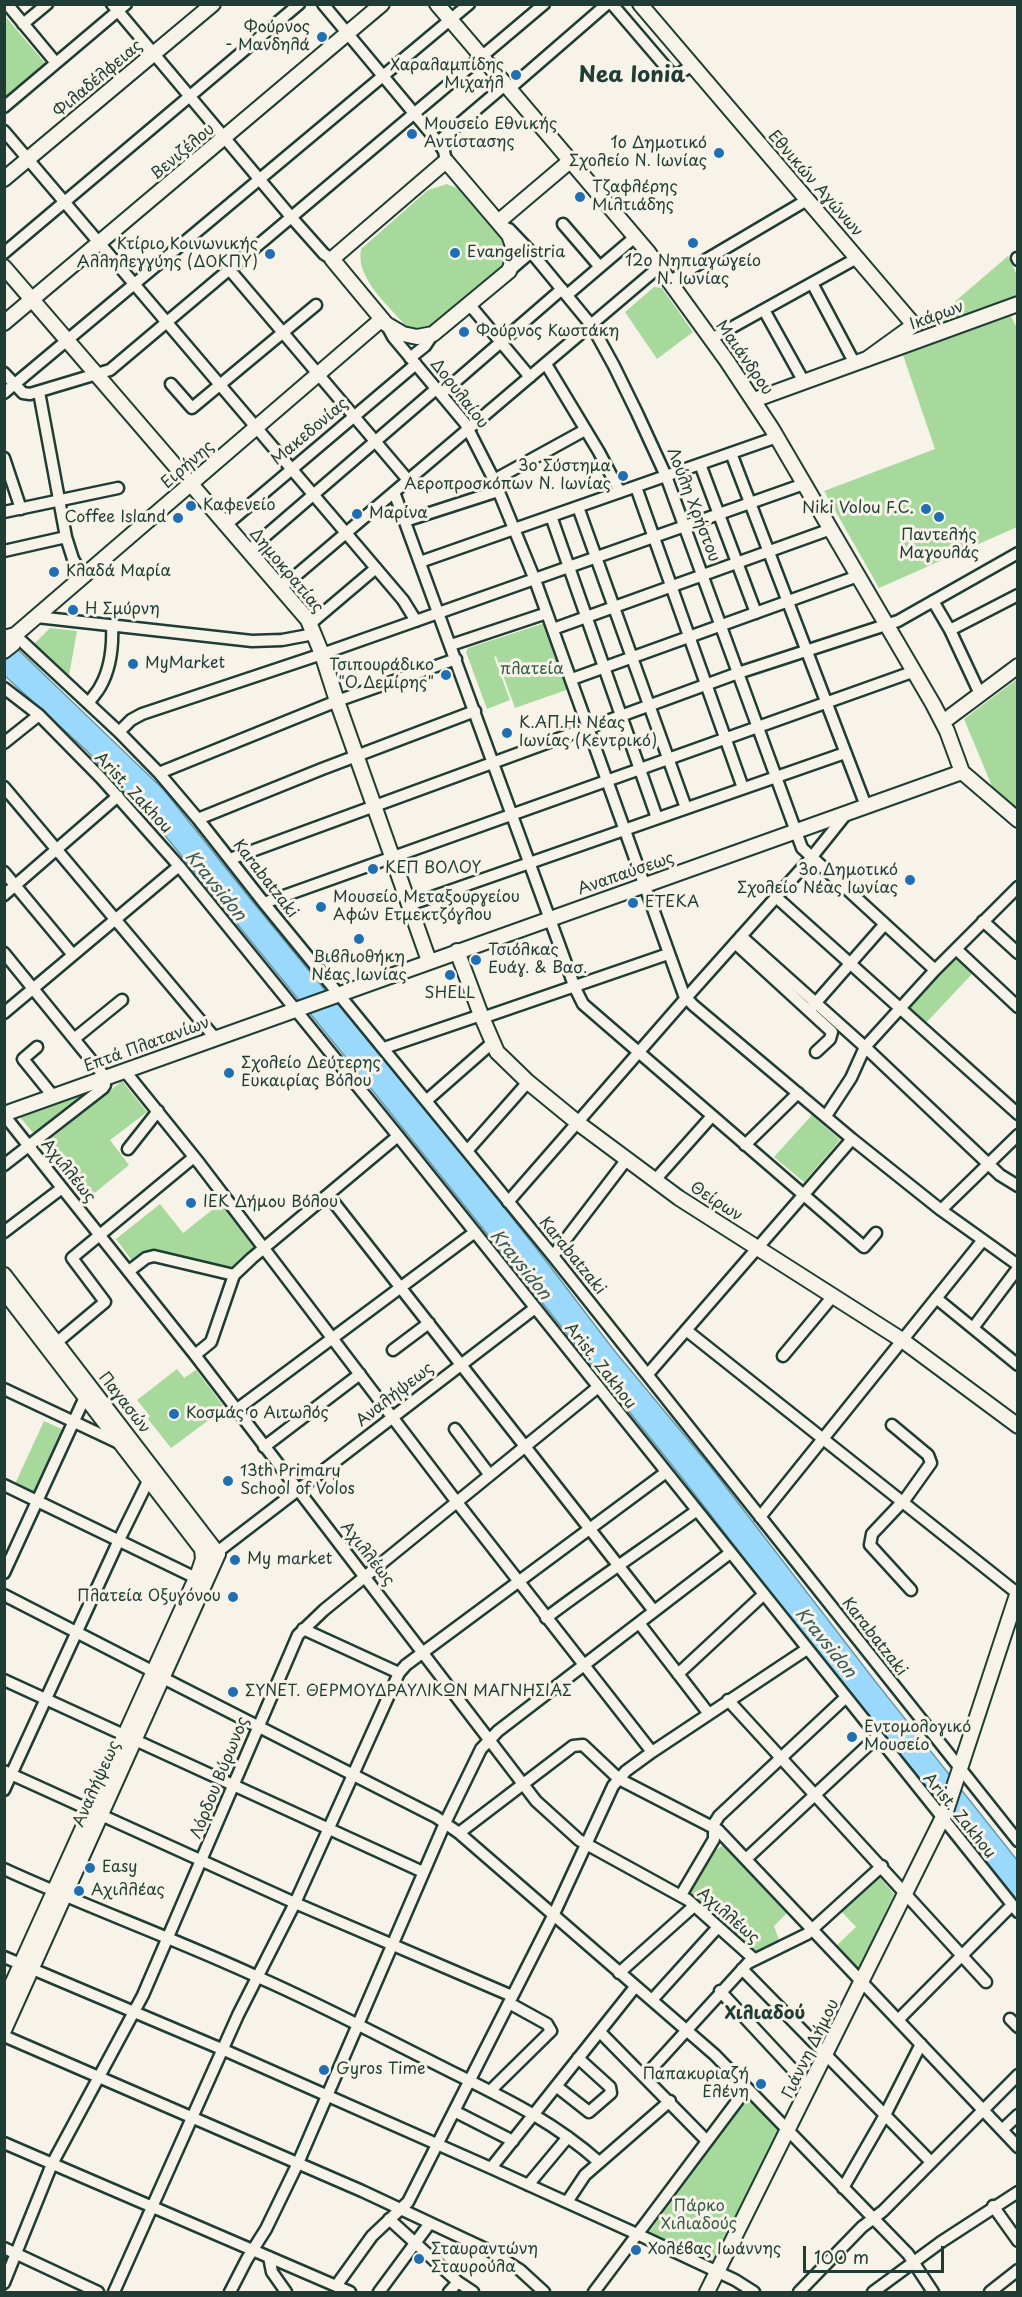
<!DOCTYPE html>
<meta charset="utf-8">
<style>
body{margin:0}
#map{position:relative;width:1022px;height:2297px;overflow:hidden;background:#f7f3e8;font-family:"Playpen Sans",sans-serif}
canvas{display:block}
.frame{position:absolute;inset:0;border:6px solid #1f3d34;pointer-events:none}
.scale{position:absolute;left:803px;top:2246px;width:141px;height:27px;box-sizing:border-box;border:3px solid #1f3d34;border-top:0;padding-left:8px;font-size:18px;line-height:21px;white-space:nowrap;color:#1f3d34;-webkit-text-stroke:4px #f7f3e8;paint-order:stroke}
</style>
<div id="map">
<canvas width="1022" height="2297"></canvas>
<div class="frame"></div>
<div class="scale">100 m</div>
</div>
<script>
const g = document.querySelector('canvas').getContext('2d');
g.lineJoin = 'round';
function fillPath(path, color) { g.fillStyle = color; g.fill(path, 'evenodd'); }
function stroke(path, color, width, dash) { g.strokeStyle = color; g.lineWidth = width; g.lineCap = dash ? 'butt' : 'round'; g.setLineDash(dash || []); g.stroke(path); }
function write(font, color, halo, rows, align = 'center') {
  g.font = font + ' "Playpen Sans",sans-serif'; g.lineWidth = 6; g.setLineDash([]); g.textBaseline = 'middle'; g.strokeStyle = halo; g.fillStyle = color; for (const [text, x, y, turn = 0] of rows) {
    g.save(); g.translate(x, y); g.rotate((+turn || 0) * Math.PI / 180); g.textAlign = isNaN(turn) ? turn : align; if (halo) g.strokeText(text, 0, 0); g.fillText(text, 0, 0); g.restore();
  }
}
fillPath(new Path2D(`
 M5 16 45 63 5 97H4Z
 M447 184 464 191 505 240 506 260 499 270 429 328 417 330 406 326C389 306 355 278 361 249L428 190Z
 M1008 256 1017 275V297L933 329 929 328 930 323Z
 M654 287 662 288 693 332 657 359 625 312Z
 M1011 316 1018 330 1017 527 879 588 824 491 935 449 903 355Z
 M545 623 569 689 515 708 496 656 494 657 510 700 487 709 466 652 468 648Z
 M50 628 77 631 68 681 30 648Z
 M1017 679V811L994 791 964 719Z
 M954 956 972 974 923 1026 904 1008Z
 M122 1081 147 1112 110 1140 129 1165 86 1200 43 1145Z
 M91 1088 93 1090 35 1135 19 1116Z
 M812 1115 840 1140 804 1182 774 1157Z
 M221 1203 256 1246 230 1273 149 1252 134 1263 116 1239 160 1204 183 1233Z
 M177 1369 184 1378 196 1370 225 1408 171 1448 148 1419 150 1416 137 1400Z
 M44 1421 64 1430 35 1493 15 1484Z
 M725 1844 789 1911 774 1926 780 1943 754 1953 689 1895 713 1852Z
 M877 1874 894 1894 858 1970 835 1947 856 1927 839 1909Z
 M748 2098 779 2131 712 2260 649 2232Z`), '#a6d99b');
const water = new Path2D(`
 M5 637 164 790 244 891 324 989 350 1015 446 1134 540 1253 613 1349 709 1465 875 1681 1017 1860V1900L771 1593 683 1479 365 1081 158 827 87 751 5 676Z`);
fillPath(water, '#9ad9fc');
stroke(water, '#699bac', 1.5);
const street = new Path2D(`
 M7 4 56 63
 M112 4 292 218 324 254 332 259
 M323 4 438 142 444 151 446 161
 M612 4 671 73 679 74 692 65
 M23 24 47 4
 M509 89 607 4
 M4 107 126 4
 M4 131 403 600 416 621
 M438 142 505 85
 M563 224 600 267
 M509 229 531 252 592 326 614 366 637 413 666 476 802 848 935 970
 M4 253 299 4
 M1017 258 1018 260
 M229 269 408 480
 M509 271 531 252
 M670 281 807 200
 M812 283 855 364
 M567 295 635 237
 M469 304 530 377
 M764 310 804 382
 M386 324 393 337 465 423 494 480 535 580 684 995 693 1005 852 1139 941 1210 1018 1265
 M711 339 857 258
 M410 358 425 346 433 334
 M546 364 599 452 620 492
 M4 373 23 393 30 394 110 370 544 4
 M171 384 192 408 316 305
 M39 392 66 537 73 559 83 577
 M4 393 469 4
 M441 394 562 289
 M731 453 866 806
 M4 458 21 509
 M700 464 756 613
 M494 480 585 430
 M636 487 743 788
 M394 492 575 988 583 1004 864 1247 876 1233
 M578 507 686 808
 M4 512 118 488
 M551 516 657 818
 M405 521 498 491
 M226 525 416 364
 M4 551 66 537
 M248 551 436 389
 M420 562 777 437
 M280 589 659 267
 M933 601 950 630 980 694
 M37 617 252 641 282 640 314 634
 M310 624 376 568
 M553 629 831 529
 M950 630 1018 595
 M15 635 119 732 159 773 198 819 264 903 553 1256 1018 1841
 M451 645 547 613
 M572 679 858 576
 M4 688 39 715 101 778 179 866 398 1136 1018 1912
 M89 703C92 697 97 693 100 687 111 668 113 646 112 625
 M119 732 131 720 142 714 322 654 804 484
 M4 743 39 715
 M159 773 337 701 456 659
 M4 787 215 1038
 M198 819 322 769 475 711
 M230 859 738 673 898 621 1018 553
 M4 872 73 955
 M4 895 118 796
 M776 897 1018 1114
 M264 903 915 671
 M409 905 845 753
 M983 921 1018 953
 M741 936 865 1047 1000 1175 1018 1186
 M735 943 832 1032 830 1039 816 1052
 M956 949 1018 1007
 M4 953 105 1077V1085L103 1088 4 1165
 M812 1007 884 925
 M4 1013 179 866
 M482 1018 668 954
 M74 1039 122 1000
 M37 1047 23 1059 53 1096
 M384 1048 481 1015
 M124 1070 199 1163 456 1501 652 1752
 M426 1101 492 1043
 M4 1115 195 1355 536 1801 579 1840 688 1900 754 1959
 M826 1116 851 1078 865 1047 935 970 1018 887
 M745 1145 798 1093
 M128 1149 158 1111
 M467 1151 528 1082
 M655 1180 712 1116
 M328 1195 654 1611
 M508 1202 686 998 811 858 847 813
 M941 1210 1018 1135
 M4 1232 62 1188
 M553 1256 627 1159
 M129 1271 146 1258 154 1256 234 1275
 M936 1298 1018 1365
 M973 1328 1018 1268
 M686 1330 1017 1593
 M56 1343 105 1302 72 1258 194 1157
 M393 1350 429 1323
 M195 1355 211 1342 234 1275 252 1258 398 1136
 M783 1356 833 1296
 M648 1374 852 1139
 M4 1389 121 1444
 M236 1410 475 1232
 M892 1425 928 1455 931 1463 906 1498 872 1534 870 1545 911 1590
 M455 1429 489 1474
 M264 1447 360 1374
 M4 1485 196 1578
 M760 1517 983 1240
 M212 1556 535 1308
 M4 1573 85 1397
 M4 1595 154 1672
 M546 1618C595 1581 646 1547 696 1511
 M639 1623 709 1714
 M303 1629 399 1673
 M678 1674 763 1595
 M163 1678 436 1817 459 1833 715 2055 908 2254 933 2292
 M4 1680 423 1872
 M728 1700 986 1982
 M4 1771 295 1903 512 1996
 M4 1790 119 1540 151 1475
 M459 1833 573 1746 583 1745 619 1779 718 1830 1018 2147
 M746 1859 877 1737
 M4 1869C89 1908 176 1939 260 1978 317 2003 372 2032 428 2060 490 2092 546 2115 599 2162
 M681 1895 714 1839V1824L719 1816 845 1698
 M4 1957 224 2050 491 2168 637 2234 735 2280 754 2292
 M742 1969 931 2162
 M619 1973 694 1906
 M720 1991 810 2088
 M652 2000 718 1927
 M1010 2019 1018 2027
 M898 2020 1012 1905
 M600 2032 707 2141
 M4 2036 362 2191 490 2251 520 2270 544 2292
 M645 2076 748 1963 807 1934 882 1866
 M556 2086 589 2112 611 2093 610 2087 578 2058
 M490 2091 551 2031 547 2024 509 2003
 M454 2111 513 2141
 M1002 2130 1018 2115
 M4 2143 350 2292
 M491 2168 635 1987
 M528 2185 568 2137
 M843 2188 885 2115 921 2044
 M567 2202 585 2175 670 2101
 M993 2206 1018 2241
 M389 2219 458 2282 473 2292
 M4 2248 98 2292
 M269 2257 272 2272 286 2292
 M4 2283 52 2164 143 1995 298 1635 324 1610 597 1388
 M336 2286 372 2236 408 2202 553 1916 613 1786 626 1771 652 1752 807 1649
 M114 2292 238 2015 295 1903 399 1673 406 1665 665 1473
 M230 2292 247 2259 266 2229 298 2163 445 1823 481 1749 498 1731 730 1553
 M379 2292 430 2223
 M449 2292 458 2282
 M594 2292 747 2088
 M799 2292 862 2227 883 2211 1018 2075
 M873 2292 941 2242 1018 2192
 M990 2292 1018 2270`);
const secondary = new Path2D(`
 M437 4 648 252 727 361 772 429 933 704 947 731 962 772 1018 820
 M640 4 914 325 867 359
 M446 161 509 235C515 247 514 259 509 271L433 334 417 337 403 334 386 324 332 259Z
 M4 179 213 4
 M498 222 570 161
 M4 267 308 620 322 654 337 701 429 961
 M4 323 382 4
 M754 400 1018 304
 M4 638 15 635 382 319
 M4 651 13 644 15 635
 M943 722 1018 666
 M457 951 481 1015 497 1052 528 1082 578 1123 679 1198 902 1340 1018 1426
 M4 1114 962 772
 M4 1275 218 1554 4 2030
 M4 1291 202 1549 203 1559 198 1574 4 2002
 M707 2292 946 1811 1018 1592`);
stroke(street, '#1f3d34', 15);
stroke(secondary, '#1f3d34', 18);
stroke(street, '#f7f3e8', 10);
stroke(secondary, '#f7f3e8', 14);
for (const [x, y, r, color] of [
 [322,37,6,"#1f6fb2"],
 [516,75,6,"#1f6fb2"],
 [412,134,6,"#1f6fb2"],
 [719,153,6,"#1f6fb2"],
 [580,197,6,"#1f6fb2"],
 [693,243,6,"#1f6fb2"],
 [455,253,6,"#1f6fb2"],
 [270,254,6,"#1f6fb2"],
 [464,332,6,"#1f6fb2"],
 [623,476,6,"#1f6fb2"],
 [191,506,6,"#1f6fb2"],
 [926,509,6,"#1f6fb2"],
 [357,514,6,"#1f6fb2"],
 [939,517,6,"#1f6fb2"],
 [178,518,6,"#1f6fb2"],
 [54,572,6,"#1f6fb2"],
 [73,610,6,"#1f6fb2"],
 [133,664,6,"#1f6fb2"],
 [446,675,6,"#1f6fb2"],
 [507,733,6,"#1f6fb2"],
 [373,869,6,"#1f6fb2"],
 [910,880,6,"#1f6fb2"],
 [633,903,6,"#1f6fb2"],
 [321,907,6,"#1f6fb2"],
 [359,939,6,"#1f6fb2"],
 [476,960,6,"#1f6fb2"],
 [450,975,6,"#1f6fb2"],
 [229,1073,6,"#1f6fb2"],
 [191,1203,6,"#1f6fb2"],
 [174,1414,6,"#1f6fb2"],
 [228,1481,6,"#1f6fb2"],
 [235,1560,6,"#1f6fb2"],
 [233,1597,6,"#1f6fb2"],
 [233,1692,6,"#1f6fb2"],
 [852,1737,6,"#1f6fb2"],
 [90,1868,6,"#1f6fb2"],
 [79,1891,6,"#1f6fb2"],
 [324,2070,6,"#1f6fb2"],
 [761,2084,6,"#1f6fb2"],
 [636,2250,6,"#1f6fb2"],
 [419,2259,6,"#1f6fb2"]
]) { const dot = new Path2D(); dot.arc(x, y, r, 0, 2 * Math.PI); g.fillStyle = color; g.fill(dot); stroke(dot, '#f7f3e8', 2); }
write('16px', '#1f3d34', '#f7f3e8', [
 ["Φούρνος",310,28,"right"],
 ["- Μανδηλά",310,46,"right"],
 ["Χαραλαμπίδης",504,66,"right"],
 ["Μιχαήλ",504,84,"right"],
 ["Μουσείο Εθνικής",424,125],
 ["Αντίστασης",424,143],
 ["1ο Δημοτικό",707,144,"right"],
 ["Σχολείο Ν. Ιωνίας",707,162,"right"],
 ["Τζαφλέρης",592,188],
 ["Μιλτιάδης",592,206],
 ["Κτίριο Κοινωνικής",258,245,"right"],
 ["Αλληλεγγύης (ΔΟΚΠΥ)",258,263,"right"],
 ["Evangelistria",467,253],
 ["12ο Νηπιαγωγείο",693,262,"center"],
 ["Ν. Ιωνίας",693,280,"center"],
 ["Φούρνος Κωστάκη",476,332],
 ["3ο Σύστημα",611,467,"right"],
 ["Αεροπροσκόπων Ν. Ιωνίας",611,485,"right"],
 ["Καφενείο",203,506],
 ["Niki Volou F.C.",914,509,"right"],
 ["Μαρίνα",369,514],
 ["Coffee Island",166,518,"right"],
 ["Παντελής",939,536,"center"],
 ["Μαγουλάς",939,554,"center"],
 ["Κλαδά Μαρία",66,572],
 ["Η Σμύρνη",85,610],
 ["MyMarket",145,664],
 ["Τσιπουράδικο",434,666,"right"],
 ["\"Ο Δεμίρης\"",434,684,"right"],
 ["Κ.ΑΠ.Η. Νέας",519,724],
 ["Ιωνίας (Κεντρικό)",519,742],
 ["ΚΕΠ ΒΟΛΟΥ",385,869],
 ["3ο Δημοτικό",898,871,"right"],
 ["Σχολείο Νέας Ιωνίας",898,889,"right"],
 ["Μουσείο Μεταξουργείου",333,898],
 ["Αφών Ετμεκτζόγλου",333,916],
 ["ΕΤΕΚΑ",645,903],
 ["Τσιόλκας",488,951],
 ["Ευάγ. & Βασ.",488,969],
 ["Βιβλιοθήκη",359,958,"center"],
 ["Νέας Ιωνίας",359,976,"center"],
 ["SHELL",450,994,"center"],
 ["Σχολείο Δεύτερης",241,1064],
 ["Ευκαιρίας Βόλου",241,1082],
 ["ΙΕΚ Δήμου Βόλου",203,1203],
 ["Κοσμάς ο Αιτωλός",186,1414],
 ["13th Primary",240,1472],
 ["School of Volos",240,1490],
 ["My market",247,1560],
 ["Πλατεία Οξυγόνου",221,1597,"right"],
 ["ΣΥΝΕΤ. ΘΕΡΜΟΥΔΡΑΥΛΙΚΩΝ ΜΑΓΝΗΣΙΑΣ",245,1692],
 ["Εντομολογικό",864,1728],
 ["Mουσείο",864,1746],
 ["Easy",102,1868],
 ["Αχιλλέας",91,1891],
 ["Gyros Time",336,2070],
 ["Παπακυριαζή",749,2075,"right"],
 ["Ελένη",749,2093,"right"],
 ["Σταυραντώνη",431,2250],
 ["Σταυρούλα",431,2268],
 ["Χολέβας Ιωάννης",648,2250]
], 'left');
write('16px', '#1f3d34', '#f7f3e8', [
 ["Φιλαδέλφειας",98,79,-40],
 ["Βενιζέλου",183,152,-40],
 ["Εθνικών Αγώνων",815,184,49],
 ["Ικάρων",937,316,-20],
 ["Μαιάνδρου",744,358,55],
 ["Δορυλαίου",459,394,52],
 ["Μακεδονίας",310,432,-40],
 ["Ειρήνης",188,465,-41],
 ["Λούλη Χρήστου",693,505,69],
 ["Δημοκρατίας",286,571,50],
 ["Arist. Zakhou",133,793,47],
 ["Αναπαύσεως",626,874,-19],
 ["Karabatzaki",265,879,52],
 ["Επτά Πλατανίων",147,1045,-20],
 ["Αχιλλέως",68,1171,51],
 ["Θείρων",716,1202,33],
 ["Karabatzaki",572,1256,51],
 ["Arist. Zakhou",600,1366,52],
 ["Αναλήψεως",395,1395,-38],
 ["Παγασών",124,1403,52],
 ["Αχιλλέως",367,1554,52],
 ["Karabatzaki",874,1637,52],
 ["Λόρδου Βύρωνος",220,1778,-68],
 ["Αναλήψεως",97,1784,-66],
 ["Arist. Zakhou",959,1816,51],
 ["Αχιλλέως",728,1916,41],
 ["Γιάννη Δήμου",811,2049,-64]
]);
write('16px', '#3a5c49', '#f7f3e8', [
 ["πλατεία",532,670],
 ["Πάρκο",699,2207],
 ["Χιλιαδούς",699,2225]
]);
write('italic 18px', '#385c5c', '#f7f3e8', [
 ["Kravsidon",215,886,51],
 ["Kravsidon",520,1265,51],
 ["Kravsidon",825,1643,51]
]);
write('bold 18px', '#1f3d34', '#f7f3e8', [
 ["Χιλιαδού",765,2014]
]);
write('bold 22px', '#1f3d34', '#f7f3e8', [
 ["Nea Ionia",632,76]
]);
</script>
